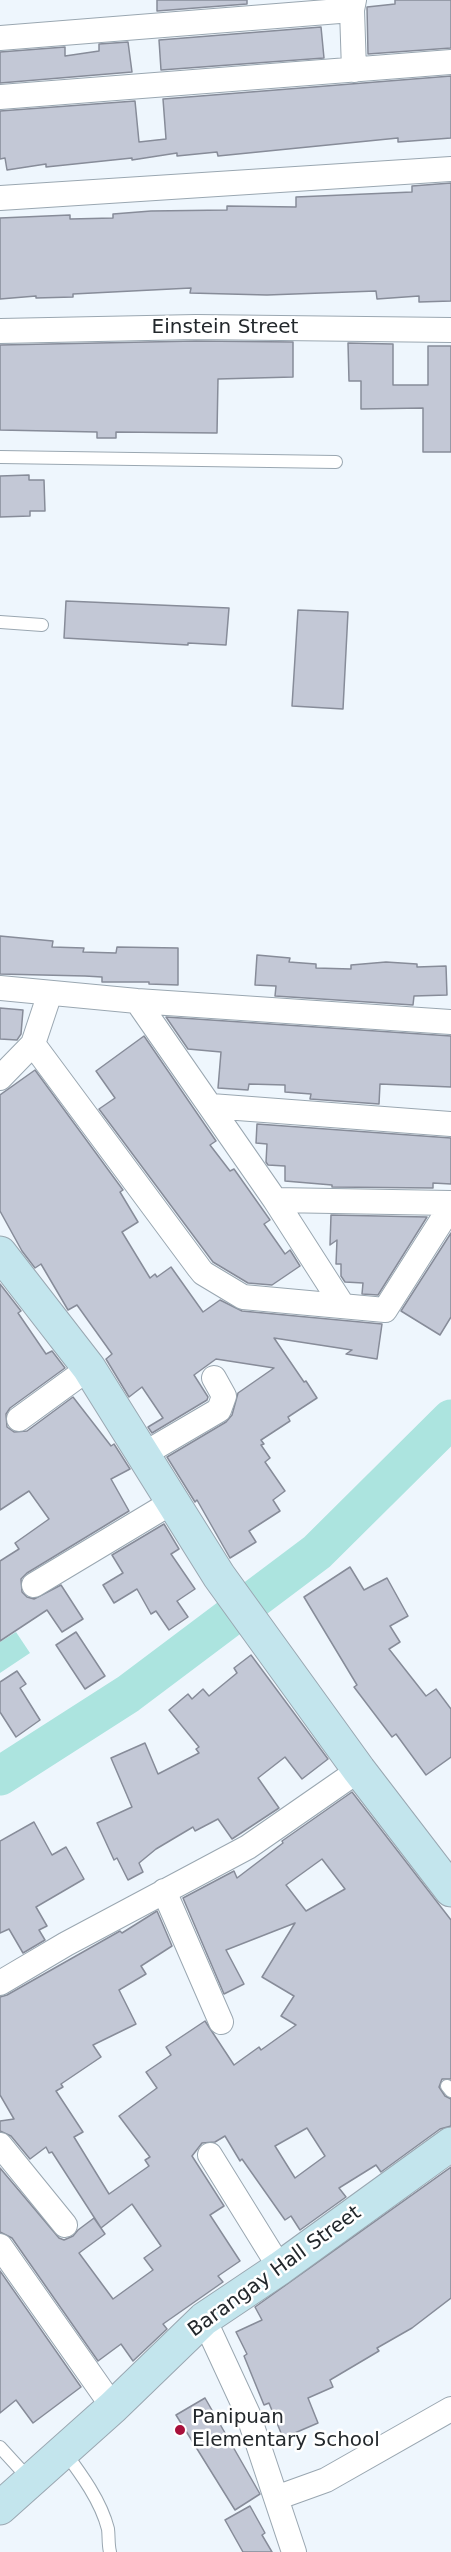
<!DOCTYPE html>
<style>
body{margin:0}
canvas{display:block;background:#eef6fd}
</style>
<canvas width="451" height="2552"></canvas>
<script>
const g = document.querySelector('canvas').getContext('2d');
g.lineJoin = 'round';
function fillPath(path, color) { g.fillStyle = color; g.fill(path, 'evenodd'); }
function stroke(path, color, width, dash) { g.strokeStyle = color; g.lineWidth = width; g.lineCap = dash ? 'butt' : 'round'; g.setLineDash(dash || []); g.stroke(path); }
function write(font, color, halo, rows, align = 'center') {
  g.font = font + ' "DejaVu Sans",sans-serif'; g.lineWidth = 5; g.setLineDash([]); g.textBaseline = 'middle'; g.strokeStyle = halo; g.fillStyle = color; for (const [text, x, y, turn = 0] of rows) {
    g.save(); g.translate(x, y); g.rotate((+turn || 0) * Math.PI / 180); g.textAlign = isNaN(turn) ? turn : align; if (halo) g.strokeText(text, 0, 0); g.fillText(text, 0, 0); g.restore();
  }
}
fillPath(new Path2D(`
 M16 1632 30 1653 0 1673V1642Z`), '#ace4df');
stroke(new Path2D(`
 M0 1776 128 1694 317 1552 451 1419`), '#ace4df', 39);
const building = new Path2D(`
 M157 0H247V4L157 11Z
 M395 0H451V48L368 54 367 7 395 4Z
 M321 27 324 58 161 70 159 40Z
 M128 42 132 72 0 83V52L65 47V56L99 51V44Z
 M451 76V138L398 142V138L218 156 217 152 177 156V153L132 160V158L46 167V164L7 170 5 158 0 159V111L135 101 139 142 166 139 163 99Z
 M451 183V301L419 302V296L377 299 376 291 267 295 190 293 191 288 73 294V297L36 298V296L0 299V218L70 215V219L113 218V214L151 211 227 210V206L296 207V197L412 192V186Z
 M196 341 293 342V377L218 379 217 433 116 432V438H97V432L0 430V345Z
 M348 343 393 344V385H428V346H451V452H423V408L361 409V381H349Z
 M29 475V480H44L45 511H30V516L0 517V476Z
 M66 601 229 608 226 645 188 643V645L64 638Z
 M298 610 348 612 343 709 292 706Z
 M0 936 53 941 52 947 84 948 83 952 116 953 117 947 178 948V985L149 984V982H102V977L85 976 0 974Z
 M257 955 290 958 289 962 316 964V968L351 969V965L386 962 417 964V967L446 966 447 995 414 996 413 1005 275 996 276 986 255 985Z
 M0 1008 23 1010 21 1034 17 1040 0 1039Z
 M166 1017 451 1036V1087L380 1084 379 1104 310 1099 311 1094 285 1092V1085L249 1084 248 1090 218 1088 221 1052 188 1049Z
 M144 1036 216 1141 210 1145 230 1171 234 1169 270 1220 264 1224 285 1254 290 1250 300 1266 272 1285 248 1283 213 1262 99 1109 115 1098 96 1071Z
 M35 1070 123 1190 120 1192 138 1222 122 1232 150 1278 155 1274 157 1277 171 1267 203 1312 220 1300 242 1311 382 1324 377 1359 346 1354 352 1350 274 1338 304 1382 306 1381 317 1398 288 1417 290 1421 261 1440 264 1444 261 1445 270 1458 265 1462 285 1491 273 1500 280 1511 249 1531 256 1542 230 1558 197 1500 195 1502 167 1457 226 1422 232 1415 238 1393 274 1368 216 1359 194 1375 208 1397 207 1400 152 1433 148 1427 163 1418 142 1387 129 1397 106 1359 112 1354 77 1305 68 1310 41 1264 35 1268 22 1251 0 1211V1095Z
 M257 1124 451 1138V1184L433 1183V1188L332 1187V1185L285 1181V1166L268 1165 266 1162 267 1144 256 1143Z
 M331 1215 427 1217 378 1295 362 1294 363 1283 345 1282 341 1276V1264H336L337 1240 330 1245Z
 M451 1233V1317L440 1335 401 1311Z
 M0 1284 21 1311 18 1313 46 1354 52 1351 65 1368 10 1408 6 1414 7 1427 14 1432 27 1431 73 1397 111 1446 114 1444 130 1469 111 1479 129 1511 27 1573 21 1579 22 1592 27 1597 34 1599 61 1585 83 1619 62 1632 47 1610 0 1641V1561L19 1549 15 1543 49 1519 29 1491 0 1510Z
 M164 1524 179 1549 171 1554 195 1589 177 1601 188 1617 169 1630 156 1611 151 1614 137 1589 114 1603 103 1585 123 1573 112 1555Z
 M350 1567 364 1590 387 1578 408 1616 390 1626 400 1642 389 1649 426 1696 436 1689 451 1709V1757L426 1775 396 1734 392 1737 354 1687 357 1685 304 1597Z
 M76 1632 105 1676 85 1689 56 1645Z
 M251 1655 328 1759 302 1779 285 1757 258 1778 279 1808 232 1839 218 1819 195 1831 193 1827 156 1849 139 1863 143 1872 128 1880 117 1858 114 1860 97 1823 132 1807 111 1758 145 1743 158 1774 199 1753 196 1749 199 1747 169 1710 188 1694 192 1699 203 1689 209 1696 237 1673 234 1668Z
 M17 1671 26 1684 20 1688 40 1720 16 1737 0 1712V1682Z
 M352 1792 451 1920V2079H442L439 2087 445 2096 451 2099V2126L440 2129 381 2172 376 2165 339 2188 346 2197 300 2230 291 2216 285 2220 242 2159 240 2161 225 2136 215 2142 202 2143 192 2156 224 2206 210 2215 240 2261 218 2276 223 2282 163 2324 167 2329 133 2361 121 2344 98 2361 12 2238 0 2232V2168L59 2238 64 2240 73 2236 78 2230 94 2218 105 2234 79 2253 113 2299 153 2270 144 2258 161 2246 132 2204 101 2228 52 2152 49 2153 46 2147 30 2159 11 2136 0 2131V2121L14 2119 0 2095V1997L7 1995 120 1931 122 1933 157 1911 172 1946 141 1966 146 1974 119 1990 136 2024 93 2045 101 2057 61 2084 63 2087 56 2091 83 2132 74 2137 109 2194 149 2166 145 2160 150 2157 119 2116 157 2088 146 2072 171 2055 166 2047 205 2021 234 2065 259 2047 261 2050 296 2025 281 2016 294 1996 262 1977 295 1923 226 1950 244 1984 224 1994 183 1898 234 1871 237 1878 283 1843 282 1841ZM322 1859 345 1889 306 1911 286 1885ZM307 2128 325 2156 295 2178 275 2146Z
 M34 1822 52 1855 66 1847 84 1879 36 1907 47 1926 39 1930 45 1940 23 1953 9 1929 0 1933V1841Z
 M451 2167V2298L412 2328 377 2348 379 2351 330 2380 333 2387 308 2398 318 2423 283 2438 269 2403 264 2405 244 2356 247 2354 236 2332 262 2320 255 2307Z
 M0 2271 81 2387 33 2423 16 2400 0 2413Z
 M205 2398 260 2494 235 2510 176 2415Z
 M250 2506 265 2533 262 2535 272 2552H243L225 2520Z`);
fillPath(building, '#c3c8d6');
stroke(building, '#878c99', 1.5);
const service = new Path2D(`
 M0 457 336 462
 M0 622 42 625
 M447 2086 451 2091
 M0 2447 31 2481
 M64 2451C81 2474 101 2501 108 2529 109 2536 108 2544 110 2552`);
const minor = new Path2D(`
 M352 10 354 70
 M0 38 352 10 354 0
 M0 97 451 62
 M0 198 451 169
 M0 331 196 327 451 330
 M0 988 137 1001 451 1022
 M50 993 33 1044 199 1268 203 1273 243 1297 385 1310 451 1206
 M137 1001 275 1200 343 1306
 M0 1078 33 1044
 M211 1106 451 1124
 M275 1200 451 1203
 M19 1419 89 1368
 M144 1454 219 1410 224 1396 214 1378
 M34 1585 174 1501
 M164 1891 221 2022
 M0 1983 66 1944 248 1847 359 1770
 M0 2145 65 2225
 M210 2155 280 2268
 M0 2246 113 2407
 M204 2319 248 2414 294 2552
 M276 2498 326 2480 451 2409`);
const secondary = new Path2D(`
 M0 1253 89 1368 219 1576 359 1770 451 1890
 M0 2508 113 2407 204 2319 280 2268 451 2144`);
stroke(service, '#9aa7b1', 14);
stroke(minor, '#9aa7b1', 26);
stroke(secondary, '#9aa7b1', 35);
stroke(service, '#fff', 12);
stroke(minor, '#fff', 24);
stroke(secondary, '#c3e5ed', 33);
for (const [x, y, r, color] of [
 [180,2430,6,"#a8103b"]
]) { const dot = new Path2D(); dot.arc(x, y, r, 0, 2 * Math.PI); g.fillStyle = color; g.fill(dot); stroke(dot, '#fff', 2); }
write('20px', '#23282c', '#fff', [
 ["Einstein Street",225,328],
 ["Barangay Hall Street",275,2272,-36]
]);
write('20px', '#23282c', '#fff', [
 ["Panipuan",192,2418],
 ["Elementary School",192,2441]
], 'left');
</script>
